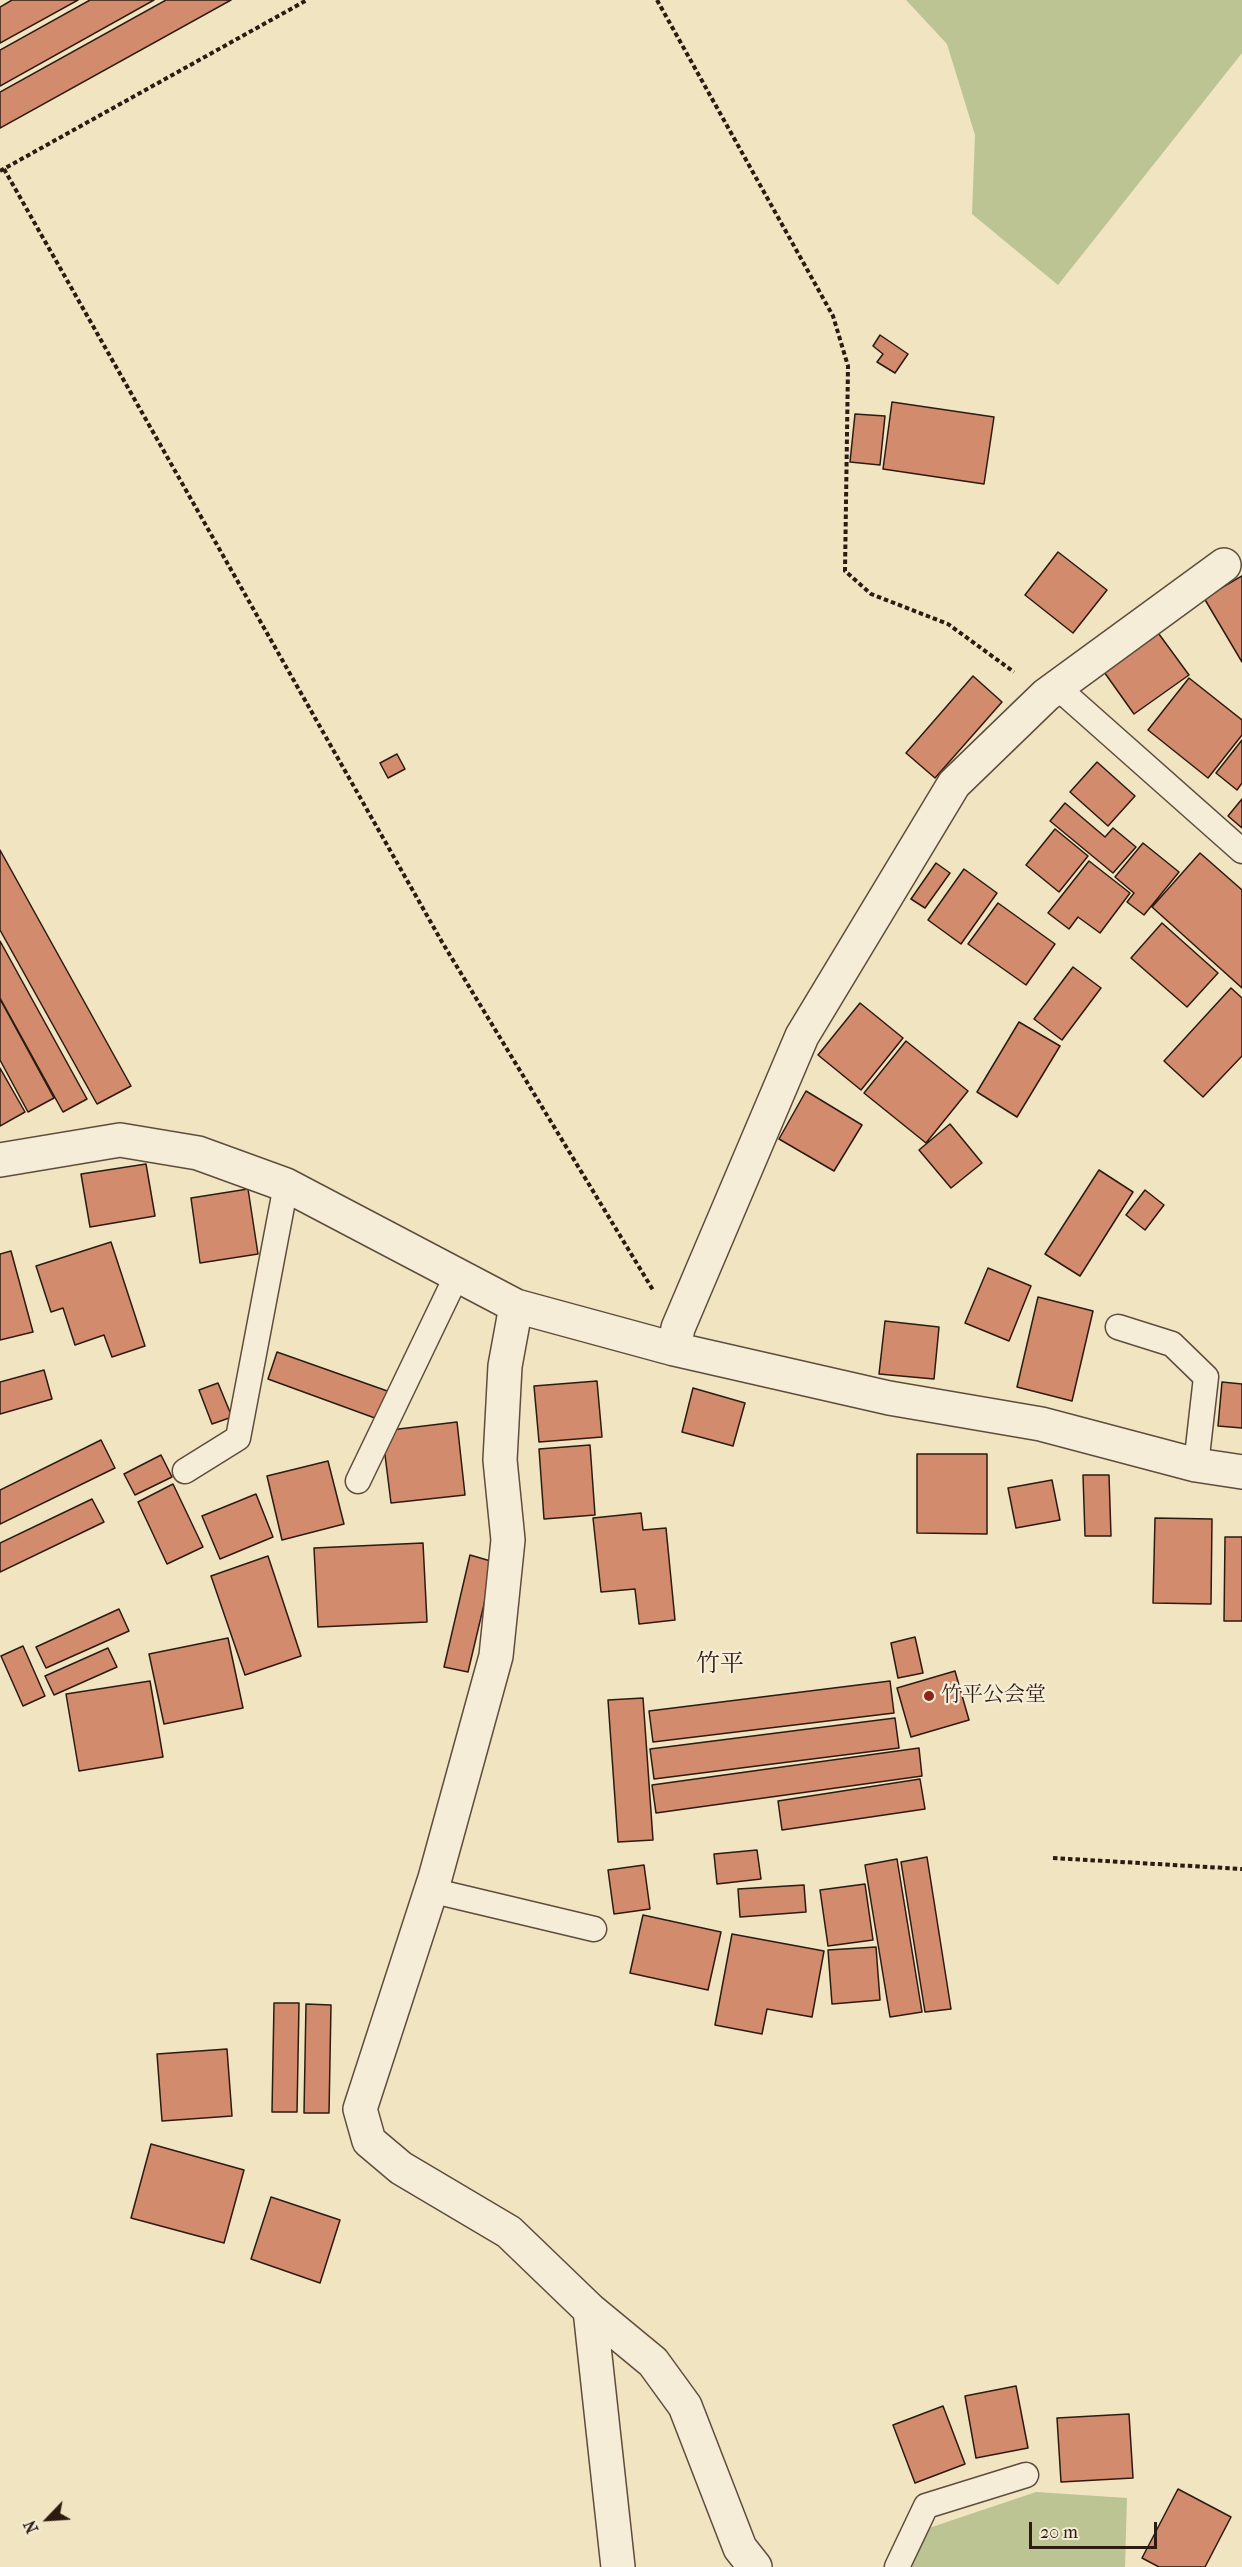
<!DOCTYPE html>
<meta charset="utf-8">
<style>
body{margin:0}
#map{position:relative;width:1242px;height:2567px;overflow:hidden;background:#f0e4c1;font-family:"IM FELL French Canon",serif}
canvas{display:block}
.north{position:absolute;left:18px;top:2489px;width:60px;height:60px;-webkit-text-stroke:4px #f5edd7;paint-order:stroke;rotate:245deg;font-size:16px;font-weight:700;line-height:24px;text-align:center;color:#2d1a11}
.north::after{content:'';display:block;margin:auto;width:21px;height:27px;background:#2d1a11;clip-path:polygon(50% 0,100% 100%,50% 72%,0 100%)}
.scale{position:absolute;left:1029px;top:2522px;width:128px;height:27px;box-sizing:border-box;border:3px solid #2d1a11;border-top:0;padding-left:8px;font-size:18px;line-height:21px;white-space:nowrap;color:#2d1a11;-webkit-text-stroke:4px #f5edd7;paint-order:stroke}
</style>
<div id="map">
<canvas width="1242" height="2567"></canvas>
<div class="north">N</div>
<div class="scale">20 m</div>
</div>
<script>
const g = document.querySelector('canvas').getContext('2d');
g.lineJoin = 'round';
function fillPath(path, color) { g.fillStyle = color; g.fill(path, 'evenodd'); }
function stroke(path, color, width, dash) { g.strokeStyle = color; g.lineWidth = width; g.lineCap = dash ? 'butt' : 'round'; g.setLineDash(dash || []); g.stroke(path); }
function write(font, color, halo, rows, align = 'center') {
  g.font = font + ' "IM FELL French Canon","Noto Serif JP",serif'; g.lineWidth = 4.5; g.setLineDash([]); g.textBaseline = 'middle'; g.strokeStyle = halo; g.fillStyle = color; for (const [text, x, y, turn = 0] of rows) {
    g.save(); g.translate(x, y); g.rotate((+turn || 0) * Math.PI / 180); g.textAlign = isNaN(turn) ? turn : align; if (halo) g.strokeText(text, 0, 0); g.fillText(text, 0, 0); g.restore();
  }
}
fillPath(new Path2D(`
 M906 0H1242V53L1058 285 972 214 975 135 947 44Z
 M1036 2492 1127 2498 1125 2567H912L929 2528Z`), '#bbc492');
const building = new Path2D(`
 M12 0H78L0 43V7Z
 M90 0H154L0 86V50Z
 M166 0H231L0 128V92Z
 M880 335 908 354 895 373 877 362 883 354 873 346Z
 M892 402 994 417 984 484 883 469Z
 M855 414 885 416 880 465 850 462Z
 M1058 552 1107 590 1073 633 1025 595Z
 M1242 576V662L1204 598Z
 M1156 630 1189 675 1134 714 1102 669Z
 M973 676 1002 702 935 778 906 753Z
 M1189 678 1242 720V735L1208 778 1148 730Z
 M1242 740V783L1237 790 1216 773Z
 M397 754 405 769 388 778 380 763Z
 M1097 762 1135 796 1108 826 1070 792Z
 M1242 799V828L1228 816Z
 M1065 803 1105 837 1113 828 1136 847 1113 873 1050 821Z
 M1055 829 1088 856 1059 892 1026 865Z
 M1143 843 1179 872 1144 915 1127 902 1134 893 1115 877Z
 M0 850 131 1086 97 1104 0 930Z
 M1200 853 1242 890V988L1152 907Z
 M1089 861 1130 893 1100 933 1078 917 1069 929 1048 913Z
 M936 863 950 873 925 908 911 899Z
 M964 869 997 893 961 944 928 920Z
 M998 903 1055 944 1026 985 968 944Z
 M1162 923 1218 973 1187 1007 1131 958Z
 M0 941 87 1099 63 1112 0 998Z
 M1073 967 1101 988 1062 1040 1034 1019Z
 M1231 988 1242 998V1056L1203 1097 1164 1061Z
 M0 999 54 1098 28 1112 0 1060Z
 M860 1003 903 1038 861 1090 818 1055Z
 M1019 1022 1060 1046 1017 1117 977 1092Z
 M906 1041 968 1091 926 1143 864 1093Z
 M0 1068 25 1112 0 1126Z
 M806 1091 862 1125 834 1171 779 1139Z
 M950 1124 982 1163 951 1188 919 1150Z
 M146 1164 155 1216 90 1227 81 1174Z
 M1099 1170 1133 1192 1080 1276 1045 1254Z
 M248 1189 258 1254 200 1263 191 1198Z
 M1145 1190 1164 1205 1145 1230 1126 1215Z
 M111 1242 145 1346 112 1357 104 1335 75 1345 63 1308 51 1312 36 1266Z
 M11 1251 33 1332 0 1340V1254Z
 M988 1268 1031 1286 1009 1341 965 1323Z
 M1038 1297 1093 1311 1072 1401 1017 1387Z
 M885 1321 939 1327 934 1379 879 1374Z
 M277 1352 393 1393 383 1421 268 1379Z
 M44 1370 52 1399 0 1414V1382Z
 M597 1381 602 1437 539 1442 534 1386Z
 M1222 1382 1242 1384V1428L1218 1426Z
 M218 1383 232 1417 212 1424 199 1390Z
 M693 1388 745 1403 733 1446 682 1432Z
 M457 1422 465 1495 391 1503 382 1431Z
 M101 1440 115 1468 0 1524V1490Z
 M590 1445 595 1515 544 1519 539 1449Z
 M917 1454H987V1534L917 1533Z
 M161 1455 172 1477 135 1495 124 1474Z
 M328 1461 344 1524 282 1540 267 1476Z
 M1083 1475H1109L1111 1536H1085Z
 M1052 1480 1060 1520 1016 1528 1008 1488Z
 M173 1484 203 1547 167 1564 138 1502Z
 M256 1494 273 1537 220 1559 202 1516Z
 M92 1499 104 1522 0 1572V1543Z
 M641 1513 643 1530 666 1528 675 1620 639 1624 635 1589 601 1592 593 1518Z
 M1155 1518 1212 1519 1211 1604 1153 1603Z
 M1225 1537H1242V1621H1224Z
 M423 1543 427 1622 318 1627 314 1548Z
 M470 1555 494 1562 468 1672 444 1667Z
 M268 1556 301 1656 245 1675 211 1576Z
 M119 1609 129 1631 46 1668 36 1647Z
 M915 1637 923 1673 898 1678 891 1643Z
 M228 1638 243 1708 164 1724 149 1654Z
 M23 1646 45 1696 23 1706 1 1656Z
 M108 1648 117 1667 54 1695 45 1676Z
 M955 1671 969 1720 911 1737 897 1688Z
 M150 1681 163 1757 79 1771 66 1694Z
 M890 1681 894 1713 653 1742 649 1711Z
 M643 1698 653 1840 618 1842 608 1700Z
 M895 1718 899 1748 654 1779 650 1749Z
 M919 1748 922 1776 656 1813 652 1785Z
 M920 1779 925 1809 782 1830 778 1801Z
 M757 1850 761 1879 717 1884 714 1854Z
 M927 1857 951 2009 925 2012 901 1862Z
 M897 1859 922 2012 890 2017 865 1865Z
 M644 1865 650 1909 614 1914 608 1870Z
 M865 1884 873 1940 828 1946 820 1890Z
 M804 1885 806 1912 740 1917 738 1889Z
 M643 1915 721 1932 708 1990 630 1973Z
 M732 1934 824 1951 812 2017 767 2009 762 2034 715 2025Z
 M876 1947 880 2000 832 2004 828 1950Z
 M274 2003H299L297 2112H272Z
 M306 2004 331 2005 329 2113H304Z
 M227 2049 232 2116 162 2121 157 2054Z
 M151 2144 244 2170 224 2243 131 2218Z
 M271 2197 340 2220 320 2283 251 2259Z
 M1016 2386 1028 2448 976 2458 965 2396Z
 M943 2406 965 2464 915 2483 893 2425Z
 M1129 2414 1133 2478 1061 2482 1057 2418Z
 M1178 2489 1231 2517 1205 2567H1159L1142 2558Z`);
fillPath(building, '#d28c6d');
stroke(building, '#2d1a11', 1.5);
const service = new Path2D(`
 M1057 687 1242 851
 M1118 1327 1172 1344 1206 1377 1196 1465
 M185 1471 238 1438 286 1185
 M358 1481 457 1275
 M430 1890 594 1929
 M897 2567 926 2506 1026 2475`);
const minor = new Path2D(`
 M0 1160 120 1140 198 1153 286 1185 516 1306 674 1349 889 1398 1041 1424 1196 1465 1242 1472
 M516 1306 505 1366 500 1460 508 1540 496 1656 435 1878 360 2109 369 2141 401 2168 509 2232 590 2310 653 2362 685 2406 740 2548 755 2567
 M674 1349 678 1328 802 1036 954 784 1046 695 1224 565
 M590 2310 618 2567`);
stroke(service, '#5e4c3d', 27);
stroke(minor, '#5e4c3d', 36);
stroke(new Path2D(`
 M657 0 833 316 848 366 845 571 871 594 948 624 1014 672
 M4 169 442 942 653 1290
 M0 171 307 0
 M1053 1858 1242 1869`), '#2d1a11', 4, [4.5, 3]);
stroke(service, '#f5edd7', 24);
stroke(minor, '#f5edd7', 33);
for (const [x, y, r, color] of [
 [929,1696,6,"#8f2418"]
]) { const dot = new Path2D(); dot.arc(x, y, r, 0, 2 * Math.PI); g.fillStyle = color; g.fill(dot); stroke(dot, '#f5edd7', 2); }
write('21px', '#2d1a11', '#f5edd7', [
 ["竹平公会堂",941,1696]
], 'left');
write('24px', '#2d1a11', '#f5edd7', [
 ["竹平",720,1665]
]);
</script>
